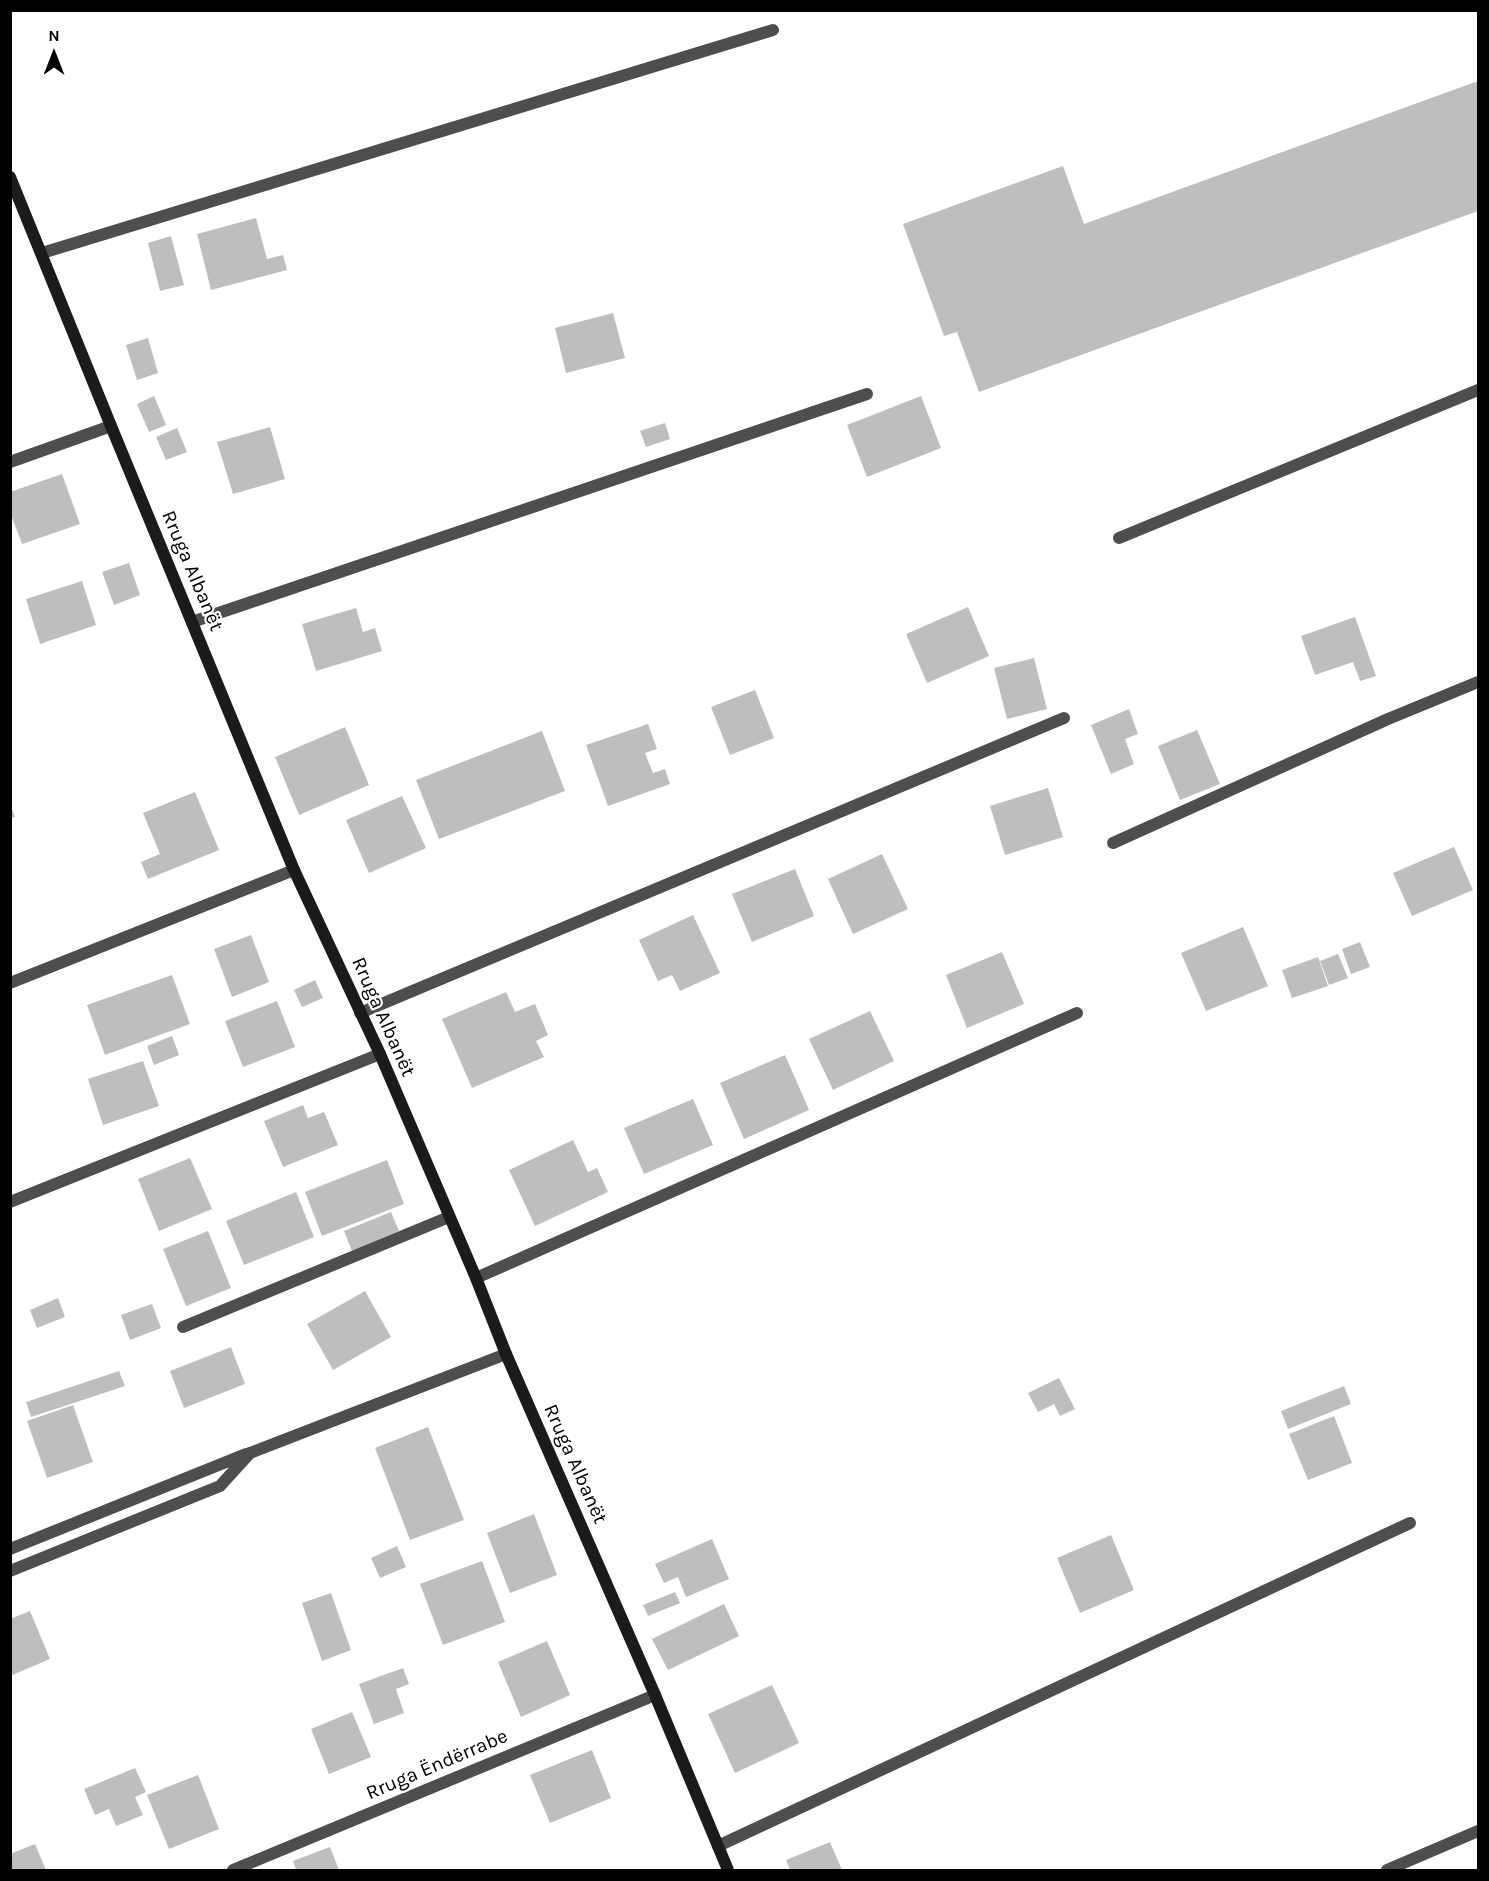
<!DOCTYPE html>
<meta charset="utf-8">
<style>
body{margin:0}
#map{position:relative;width:1489px;height:1881px;overflow:hidden;background:#fff;font-family:Karla,sans-serif}
canvas{display:block}
.frame{position:absolute;inset:0;border:12px solid #000;pointer-events:none}
.north{position:absolute;left:24px;top:24px;width:60px;height:60px;-webkit-text-stroke:4px #fff;paint-order:stroke;rotate:0deg;font-size:16px;font-weight:700;line-height:24px;text-align:center;color:#000}
.north::after{content:'';display:block;margin:auto;width:21px;height:27px;background:#000;clip-path:polygon(50% 0,100% 100%,50% 72%,0 100%)}
</style>
<div id="map">
<canvas width="1489" height="1881"></canvas>
<div class="frame"></div>
<div class="north">N</div>
</div>
<script>
const g = document.querySelector('canvas').getContext('2d');
g.lineJoin = 'round';
function fillPath(path, color) { g.fillStyle = color; g.fill(path, 'evenodd'); }
function stroke(path, color, width, dash) { g.strokeStyle = color; g.lineWidth = width; g.lineCap = dash ? 'butt' : 'round'; g.setLineDash(dash || []); g.stroke(path); }
function write(font, color, halo, rows, align = 'center') {
  g.font = font + ' Karla,sans-serif'; g.lineWidth = 4.5; g.setLineDash([]); g.textBaseline = 'middle'; g.strokeStyle = halo; g.fillStyle = color; for (const [text, x, y, turn = 0] of rows) {
    g.save(); g.translate(x, y); g.rotate((+turn || 0) * Math.PI / 180); g.textAlign = isNaN(turn) ? turn : align; if (halo) g.strokeText(text, 0, 0); g.fillText(text, 0, 0); g.restore();
  }
}
fillPath(new Path2D(`
 M1478 81V211L979 392 957 332 944 336 903 224 1063 166 1084 224Z
 M256 218 267 259 283 255 287 270 211 290 197 234Z
 M171 236 184 285 160 291 148 243Z
 M613 313 625 358 566 373 555 328Z
 M148 338 158 373 137 380 126 345Z
 M154 396 166 425 149 432 137 404Z
 M921 396 941 448 867 477 847 425Z
 M665 423 670 439 646 447 640 431Z
 M270 427 285 479 233 494 217 442Z
 M177 428 187 452 166 460 156 437Z
 M62 474 80 524 22 544 10 512V492Z
 M129 563 140 595 114 605 102 572Z
 M82 581 96 625 40 644 26 599Z
 M968 607 989 656 927 683 906 634Z
 M356 608 363 632 375 628 382 651 316 671 302 624Z
 M1355 617 1376 676 1360 681 1353 662 1315 675 1301 636Z
 M1034 658 1047 709 1007 719 994 668Z
 M755 690 774 738 730 755 711 707Z
 M1129 709 1138 734 1125 739 1134 764 1111 774 1091 725Z
 M648 724 657 749 645 753 653 773 665 769 670 784 608 806 586 745Z
 M345 727 369 785 299 815 275 757Z
 M1197 730 1220 784 1180 800 1158 746Z
 M542 731 565 791 439 839 416 780Z
 M1048 788 1063 837 1005 855 990 806Z
 M195 792 219 850 148 879 141 862 160 854 143 813Z
 M402 796 426 848 369 873 346 820Z
 M10 804 15 817 10 818Z
 M1454 847 1473 890 1412 916 1393 873Z
 M882 854 908 909 853 934 828 879Z
 M795 869 814 916 752 942 732 894Z
 M693 915 720 973 680 991 672 975 658 981 639 940Z
 M1243 927 1268 986 1206 1011 1181 953Z
 M251 935 269 982 232 997 214 949Z
 M1360 942 1370 967 1351 974 1342 949Z
 M1002 952 1024 1004 967 1028 946 975Z
 M1338 954 1348 978 1329 985 1320 961Z
 M1318 957 1328 986 1292 998 1282 970Z
 M172 975 190 1024 105 1055 87 1005Z
 M315 980 323 998 302 1007 294 990Z
 M506 992 515 1012 535 1004 548 1035 536 1041 544 1057 472 1088 442 1019Z
 M277 1001 295 1047 243 1067 225 1021Z
 M870 1011 894 1061 833 1090 809 1039Z
 M172 1036 179 1055 154 1065 147 1046Z
 M785 1055 809 1110 744 1139 720 1083Z
 M143 1061 159 1106 103 1125 88 1079Z
 M693 1099 713 1145 644 1174 624 1128Z
 M303 1105 308 1118 324 1112 338 1145 283 1167 264 1121Z
 M573 1140 588 1172 597 1168 608 1192 535 1226 509 1170Z
 M190 1158 212 1209 159 1231 138 1179Z
 M387 1160 404 1204 322 1236 305 1192Z
 M296 1192 314 1237 244 1265 226 1221Z
 M391 1212 399 1231 352 1251 344 1231Z
 M208 1231 231 1288 186 1306 163 1249Z
 M365 1291 391 1337 333 1370 307 1324Z
 M58 1298 65 1317 37 1328 30 1310Z
 M152 1304 161 1328 130 1340 121 1315Z
 M231 1347 245 1384 184 1408 170 1371Z
 M119 1371 125 1386 31 1417 26 1402Z
 M1059 1378 1075 1409 1060 1416 1054 1404 1038 1412 1028 1393Z
 M1344 1386 1351 1404 1288 1429 1281 1411Z
 M73 1405 93 1462 47 1478 27 1421Z
 M1334 1416 1352 1463 1308 1480 1289 1434Z
 M428 1427 464 1520 410 1540 375 1448Z
 M534 1514 557 1575 510 1593 487 1533Z
 M1111 1535 1134 1590 1080 1613 1057 1558Z
 M712 1539 729 1579 686 1597 678 1577 664 1583 655 1564Z
 M397 1546 406 1567 380 1578 371 1558Z
 M482 1561 505 1622 443 1645 420 1584Z
 M675 1592 680 1603 648 1616 643 1605Z
 M331 1593 351 1650 322 1661 302 1603Z
 M724 1604 739 1636 668 1670 652 1639Z
 M30 1611 50 1659 10 1676V1619Z
 M547 1641 570 1695 521 1717 498 1662Z
 M403 1668 409 1684 396 1689 404 1713 374 1724 359 1684Z
 M772 1685 799 1743 735 1773 708 1714Z
 M352 1712 371 1757 329 1774 311 1729Z
 M592 1750 611 1798 550 1823 530 1775Z
 M135 1768 146 1792 135 1797 143 1815 116 1826 109 1809 95 1815 84 1789Z
 M198 1775 219 1829 169 1849 147 1795Z
 M830 1842 842 1870H790L786 1860Z
 M35 1844 46 1870H10V1854Z
 M330 1847 339 1870H296L293 1861Z`), '#bebebe');
stroke(new Path2D(`
 M1119 538 1478 390
 M10 1202 380 1054
 M10 1549 246 1454
 M10 1571 220 1486 250 1453`), '#4e4e4e', 12);
stroke(new Path2D(`
 M42 253 773 30
 M10 462 111 426
 M192 622 867 394
 M1113 843 1388 719 1478 682
 M10 983 294 870
 M360 1013 1064 718
 M476 1278 1077 1013
 M183 1327 449 1217
 M250 1453 506 1354
 M718 1846 1410 1523
 M233 1870 655 1695
 M1387 1870 1478 1831`), '#4e4e4e', 12);
stroke(new Path2D(`
 M10 177 111 426 294 870 380 1054 476 1278 506 1354 655 1695 728 1870`), '#1b1b1b', 12);
write('20px', '#000', '#fff', [
 ["Rruga Albanët",192,571,67],
 ["Rruga Albanët",383,1017,66],
 ["Rruga Albanët",575,1464,66],
 ["Rruga Ëndërrabe",437,1765,-23]
]);
</script>
